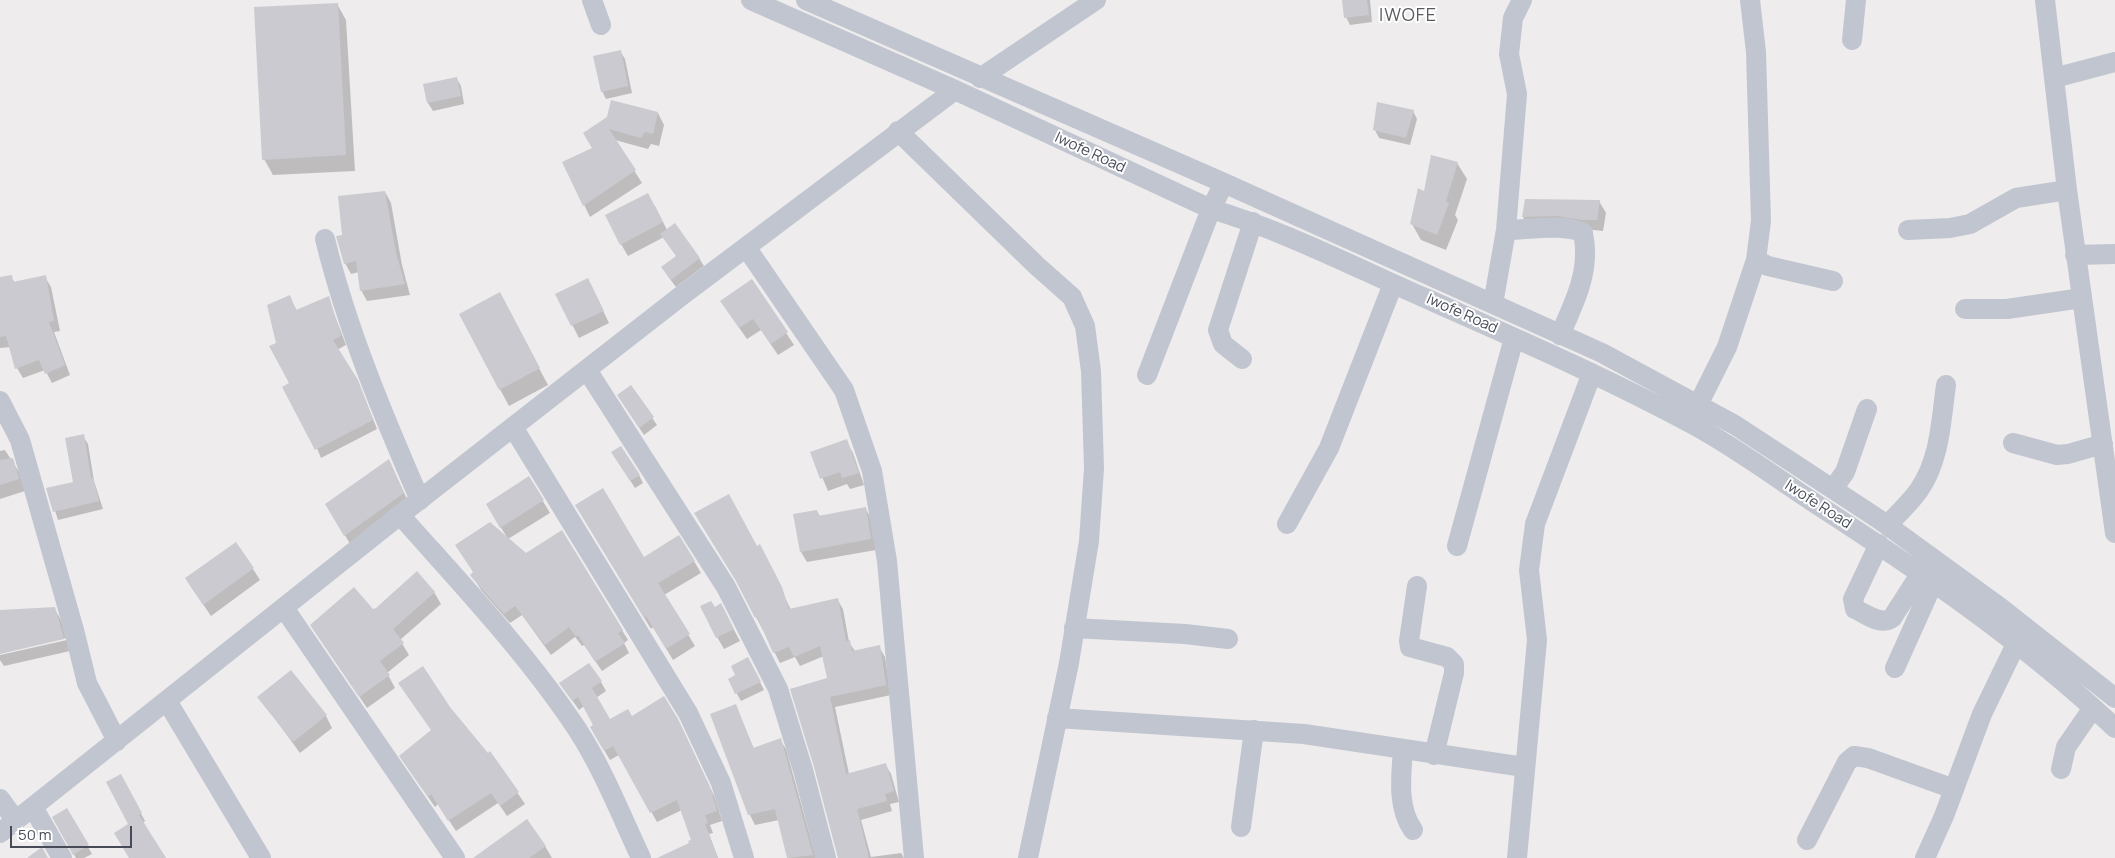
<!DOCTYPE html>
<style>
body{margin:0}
#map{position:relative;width:2115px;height:858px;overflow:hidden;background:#eeecec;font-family:Manrope,sans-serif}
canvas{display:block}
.scale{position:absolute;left:10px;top:826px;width:122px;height:22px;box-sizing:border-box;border:2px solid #464b57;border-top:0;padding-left:6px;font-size:15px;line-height:18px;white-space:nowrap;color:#464b57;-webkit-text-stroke:4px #fff;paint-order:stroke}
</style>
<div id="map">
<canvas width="2115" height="858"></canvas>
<div class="scale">50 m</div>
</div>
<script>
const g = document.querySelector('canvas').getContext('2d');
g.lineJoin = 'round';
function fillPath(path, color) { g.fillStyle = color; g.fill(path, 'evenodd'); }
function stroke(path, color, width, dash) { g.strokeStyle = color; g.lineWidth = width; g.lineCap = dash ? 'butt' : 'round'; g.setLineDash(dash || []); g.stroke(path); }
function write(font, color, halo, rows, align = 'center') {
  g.font = font + ' Manrope,sans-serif'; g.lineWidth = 4; g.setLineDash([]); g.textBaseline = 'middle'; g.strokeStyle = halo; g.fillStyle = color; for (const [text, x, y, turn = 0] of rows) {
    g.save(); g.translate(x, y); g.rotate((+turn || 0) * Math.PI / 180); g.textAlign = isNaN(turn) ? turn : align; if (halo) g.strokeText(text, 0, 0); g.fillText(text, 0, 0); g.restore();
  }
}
fillPath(new Path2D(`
 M1344 0H1370L1372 22 1350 25 1346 17Z
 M337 4 346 20 355 171 273 175 264 159Z
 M620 51 625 59 632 93 606 99 602 91Z
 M457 79 461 86 464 104 433 111 428 103 425 85Z
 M1413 111 1417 119 1410 145 1379 138 1375 130Z
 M658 113 664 125 659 146 651 144 648 149 615 140 642 183 590 217 564 163 593 148 585 134Z
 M1457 163 1467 179 1455 215 1458 220 1446 250 1421 240 1412 224 1425 193Z
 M385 192 391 203 402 265 410 295 367 301 361 290 359 272 351 274 345 263 343 236Z
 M1526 200 1599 201 1606 213 1603 231 1565 227 1530 229 1523 217Z
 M655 206 667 230 699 258 704 266 676 287 667 275 677 257 664 237 628 256 621 244Z
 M11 277 15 283 45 277 51 287 60 331 54 332 70 375 52 383 45 370 23 378 17 368 10 347 0 348V278Z
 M752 281 794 345 778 355 761 330 747 339 729 313Z
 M594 292 609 323 579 338 557 295Z
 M289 296 297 311 328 298 346 345 337 350 362 391 377 429 321 458 291 384 278 344Z
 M507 308 548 385 509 406 460 315Z
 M631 387 657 425 644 435 623 403Z
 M83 436 88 444 94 481 103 509 58 520 48 489 74 483Z
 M846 441 853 453 864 485 850 489 847 484 828 491 812 453Z
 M5 450 19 472 25 491 0 499V451Z
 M617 460 639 475 643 483 635 488Z
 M389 461 410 505 352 547 326 504Z
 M529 478 550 513 508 539 494 516Z
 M865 508 871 518 876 550 807 562 801 552 817 511 820 517Z
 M583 517 643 558 694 561 701 573 664 595 695 646 673 660 653 627 651 629Z
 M562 532 628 640 624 643 629 653 602 671 584 645 582 646 575 637 551 655 522 615 510 623 481 590 472 575 526 555Z
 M757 547 765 556 791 610 837 599 843 609 849 642 855 651 879 647 885 657 891 695 835 707 849 774 885 764 891 774 899 802 890 804 892 811 861 820 871 857 901 853 904 858H839L816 766 829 679 824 656 800 666 795 657 780 663 739 584Z
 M253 569 260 580 211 616 186 579Z
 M434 592 441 604 400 640 409 655 387 673 395 688 367 708 319 637 373 610Z
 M54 608 61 620 66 638 0 653V611Z
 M714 608 727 617 740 641 724 649 717 637Z
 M67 640 70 651 4 666 0 660V655Z
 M752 666 764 690 741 701 729 680Z
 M601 682 606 691 596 698 610 721 632 718 683 730 715 798 722 821 710 825 713 833 709 834 718 858H660L690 844 693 840 682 810 657 822 619 755 610 760 591 728 595 725 584 706 579 710 561 684Z
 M259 697 326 716 332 728 300 753Z
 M736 706 754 749 780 740 786 749 816 858H788L779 820 755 825 750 815 712 715Z
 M449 708 488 754 490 753 525 804 507 816 498 803 456 831 438 804 435 807 407 767Z
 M121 776 145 821 143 823 166 858H130V824Z
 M67 810 92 854 84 858H76L54 818Z
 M545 846 552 858H475Z`), '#0003');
fillPath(new Path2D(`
 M1342 0H1367L1369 15 1344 18Z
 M338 3 346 155 262 160 254 7Z
 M621 50 628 86 601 92 593 56Z
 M457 77 461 96 427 103 423 84Z
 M611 100 658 112 653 134 645 132 641 138 609 129 636 170 583 206 562 162 592 148 583 133 607 117Z
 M1377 102 1414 110 1406 138 1373 130Z
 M1431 155 1458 162 1446 201 1449 203 1437 235 1410 224 1418 188 1424 191Z
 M385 191 396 253 405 284 360 291 356 261 344 264 336 236 342 235 338 196Z
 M648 193 663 222 620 245 605 215Z
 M1525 199 1600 200 1597 220H1583L1557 216 1522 217Z
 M675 223 700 258 671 280 661 267 676 256 660 234Z
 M12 275 13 282 46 275 54 321 49 322 65 365 45 374 39 360 15 369 6 336 0 337V277Z
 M588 278 604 311 571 326 555 294Z
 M752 279 788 332 771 344 753 319 739 328 720 301Z
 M500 292 540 368 499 390 459 314Z
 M290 295 296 310 329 296 341 336 333 340 358 380 373 420 315 450 282 387 289 383 269 346 276 343 267 305Z
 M631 385 654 417 639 428 617 395Z
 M84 434 91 478 93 477 99 501 53 512 46 488 73 482 65 438Z
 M847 439 859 473 842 478 840 472 820 479 810 452Z
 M621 446 640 475 630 481 611 452Z
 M13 458 19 479 0 485V460Z
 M389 459 404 493 344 536 325 504Z
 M529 476 544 500 500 528 486 504Z
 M603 488 644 557 679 535 695 561 658 583 690 634 666 649 646 616 644 618 575 505Z
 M729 494 757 546 760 544 782 587 789 609 838 598 846 641 850 640 852 651 880 645 886 685 830 697 846 774 886 763 894 791 885 794 887 801 857 809 869 858H838L814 767 790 689 827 678 820 646 794 657 789 647 773 653 757 616 755 618 736 581 694 513Z
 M866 507 871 539 800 552 793 514 817 510 818 516Z
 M490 522 526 553 562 530 623 630 618 633 625 643 595 662 578 635 576 637 569 627 545 645 515 606 504 614 474 580 470 575 473 572 455 545Z
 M236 542 254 568 203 605 185 578Z
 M417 571 435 592 393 629 404 643 380 661 390 675 359 697 310 625 354 587 373 609 376 608Z
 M711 601 715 607 721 603 734 629 716 638 700 606Z
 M55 607 64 639 0 654V610Z
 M748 657 761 682 735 694 728 679 735 675 731 666Z
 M589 663 602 681 592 688 610 719 628 709 632 716 664 696 678 719 710 787 717 811 705 815 708 823 705 824 718 858H657L689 843 688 841 691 840 677 800 650 813 613 746 604 751 590 727 593 725 578 697 572 701 559 683Z
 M423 666 450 707 488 753 490 751 519 792 500 806 491 793 448 821 431 794 428 797 399 756 431 730 398 683Z
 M291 670 327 715 293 742 257 697Z
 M736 704 753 748 781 738 813 855 787 858 775 809 748 815 710 714Z
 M121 774 142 813 139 815 166 858H129L114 833 128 824 106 782Z
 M67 808 89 845 73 855 52 817Z
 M527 819 546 846 529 858H473Z
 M42 847 48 858H27Z`), '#cacad0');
stroke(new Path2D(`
 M592 0 601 25
 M751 0 955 90 1211 209C1285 231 1354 267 1425 298 1515 338 1605 377 1692 424 1735 447 1775 477 1816 504 1921 572 2024 642 2115 728
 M806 0 1224 183 1602 353 1735 425 1880 520 2001 608 2115 698
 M2045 0 2067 190 2115 533
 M1852 40 1856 0
 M980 78 1096 0
 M2054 78 2115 62
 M898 131 1037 266 1072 297 1085 326 1091 371 1094 468 1089 541 1069 663 1028 858
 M1506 230C1526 230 1566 223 1583 233 1591 270 1575 301 1560 335
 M1908 230 1950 228 1970 224 2016 198 2067 190
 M325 239C347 329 383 415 420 500
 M746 247 844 390 872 471 887 561 914 858
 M2075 255 2115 254
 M1756 260 1768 266 1833 281
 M1493 304 1506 230 1517 94 1509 54 1513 18 1522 0
 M1965 309H2007L2082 298
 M1242 359 1223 344 1218 330 1253 222
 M587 370 726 587 778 689 803 770 826 858
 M1147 375 1211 209 1224 183
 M0 401 20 440 74 630 87 683 117 741
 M1698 405 1727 347 1756 260 1761 221 1756 52 1750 0
 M513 427 688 713 721 783 744 858
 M2013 443 2057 455 2068 454 2103 444
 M1833 489 1845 472 1867 409
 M400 515C461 584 526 652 577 729 603 769 621 815 641 858
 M1287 524 1329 448 1393 284
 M1887 525C1898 514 1910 503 1919 490 1940 460 1941 421 1946 385
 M1879 544 1853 599 1855 609C1866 614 1881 626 1892 618L1921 573
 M1457 546 1514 338
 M1417 586 1409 641 1410 647 1447 657 1454 664V673L1434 755
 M284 608 455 858
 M1074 628 1185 634 1228 639
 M1895 668 1934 581
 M167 701 261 858
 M1057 718 1304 734 1524 767
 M1403 750C1401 776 1397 808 1413 830
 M2061 769 2066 747 2093 708
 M0 799 16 821
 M33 807 62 858
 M1241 827 1254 730
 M0 833 400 515 681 296 955 90
 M1807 840 1847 762 1854 756 1868 758 1954 789
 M1517 858 1537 640 1529 570 1535 524 1592 373
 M1925 858 1944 816 1982 714 2016 644`), '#c0c5d0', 20);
write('15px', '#464b57', '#fff', [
 ["Iwofe Road",1090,153,25],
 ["Iwofe Road",1462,314,24],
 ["Iwofe Road",1818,505,33]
]);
g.letterSpacing = '1px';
write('18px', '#595b60', '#fff', [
 ["IWOFE",1408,16]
]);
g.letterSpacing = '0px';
</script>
